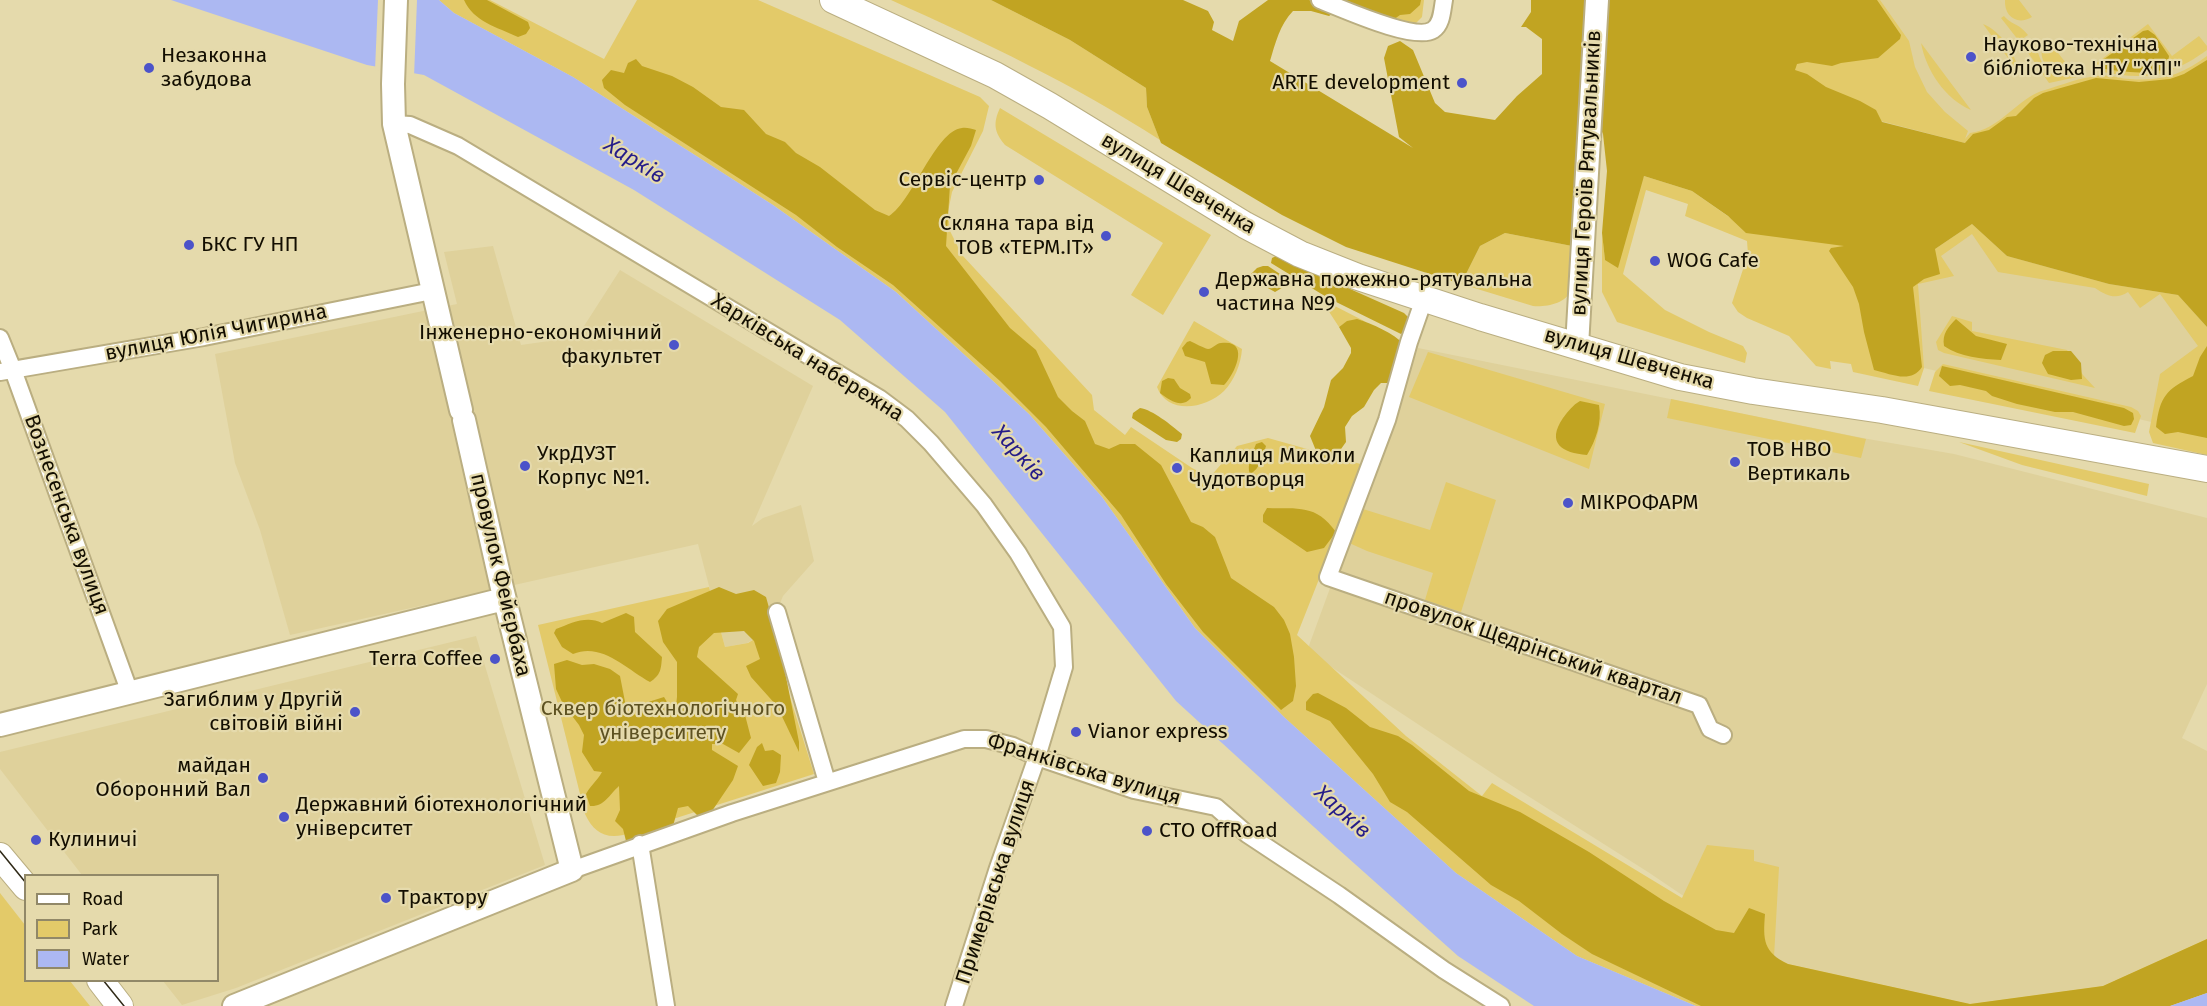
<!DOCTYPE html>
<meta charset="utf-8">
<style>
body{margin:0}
#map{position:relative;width:2207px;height:1006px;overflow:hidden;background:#e5daac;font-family:"Fira Sans",sans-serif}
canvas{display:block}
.legend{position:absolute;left:24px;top:874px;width:195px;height:108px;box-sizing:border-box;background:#e5daac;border:2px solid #918868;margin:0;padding:8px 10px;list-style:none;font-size:18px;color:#130e01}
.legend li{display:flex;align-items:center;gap:12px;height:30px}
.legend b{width:30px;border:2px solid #918868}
</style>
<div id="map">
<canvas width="2207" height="1006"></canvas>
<ul class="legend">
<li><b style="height:8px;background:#fff"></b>Road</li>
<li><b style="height:16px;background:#e3ca69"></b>Park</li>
<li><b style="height:16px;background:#acb8f2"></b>Water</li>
</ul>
</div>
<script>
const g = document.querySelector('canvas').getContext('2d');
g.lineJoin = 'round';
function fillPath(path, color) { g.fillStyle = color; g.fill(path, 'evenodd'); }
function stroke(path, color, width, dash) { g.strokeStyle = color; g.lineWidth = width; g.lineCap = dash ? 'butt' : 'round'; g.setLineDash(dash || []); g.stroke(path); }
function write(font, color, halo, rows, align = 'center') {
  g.font = font + ' "Fira Sans",sans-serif'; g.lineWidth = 4.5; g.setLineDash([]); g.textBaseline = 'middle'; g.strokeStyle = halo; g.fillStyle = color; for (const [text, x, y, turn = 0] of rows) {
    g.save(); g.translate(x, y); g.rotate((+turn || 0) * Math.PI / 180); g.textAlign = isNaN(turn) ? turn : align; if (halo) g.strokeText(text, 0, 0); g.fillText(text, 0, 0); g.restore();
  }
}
fillPath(new Path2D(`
 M1759 0H2207V386L2164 425 1924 368 1912 242 1777 94Z
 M493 246 521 345 577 337 620 270 813 386 752 526 763 518 801 505 814 561 783 596 769 630 747 643 725 647 698 544 290 635 260 530 235 463 215 354 457 304 444 252Z
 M1418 348 1868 439 1954 454 2207 518V684L2182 738 2207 751V939L2103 986 1970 1004 1788 964 1774 957 1648 872 1498 777 1307 651Z
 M476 636 545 865 236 988 182 1005 163 981 218 980V876L82 875 0 769V752Z`), '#dfd19b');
fillPath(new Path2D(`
 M439 0H490L604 59 637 0H758L980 97 989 106 983 131 952 192 948 212 950 231 962 255 1092 395 1094 410 1125 435 1131 427 1192 468 1210 477 1237 446 1268 438 1364 465 1297 635 1406 736 1482 796 1492 783 1682 898 1707 845 1754 850V861L1779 867 1774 957 1788 964 1970 1004 2103 986 2207 939V993L2170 1006H1696L1577 956 1456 873 1284 717 1195 628 1102 497 1029 414 896 292 773 205 573 77 454 13Z
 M891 0H991L1070 40 1146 88 1147 107 1160 140C1075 85 984 42 891 0Z
 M1332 0H1424L1422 17 1411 28Z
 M1759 0H1880L1909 41 1915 67 1927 92 1945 112 1968 131 1965 139 1970 133C2000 130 2018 97 2045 90 2062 85 2081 77 2098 76 2109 74 2120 79 2130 79 2161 82 2183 74 2207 56V206L1777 94Z
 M2005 0H2019L2032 17C2017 26 2004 16 2005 0Z
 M2004 16C2013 26 2019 23 2028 35L2019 41 2001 18Z
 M1983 24C2001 31 2016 54 2019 73Z
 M2148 24 2172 56 2199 36 2207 46V50C2170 77 2144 81 2099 71L2094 65Z
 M2048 40 2069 67C2049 78 2032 55 2048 40Z
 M2032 41C2043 56 2041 86 2071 70L2077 77 2049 83 2024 47Z
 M1921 43 1971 110C1945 99 1926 70 1921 43Z
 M1000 108 1211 235 1163 315 1131 295 1163 243 1005 145C994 132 993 123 1000 108Z
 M1644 176 1692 191 1749 231 1935 249 1972 224 2007 256 2109 284 2178 295 2207 327V455L2153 443 2149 432 2160 374 2198 346 2160 294 2140 308 2128 292C2116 300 2107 296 2095 288L1998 272 1972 234 1941 256 1954 276 1918 284 1924 368 1918 386 1853 372 1851 364 1830 361 1831 369 1816 366 1789 336 1747 318 1738 312 1732 303 1748 254 1747 241 1685 216 1688 204 1646 190 1623 274 1665 310 1709 332 1743 346 1747 353 1745 363 1617 322 1602 292V233L1605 260Z
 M1505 233 1572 246C1572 257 1574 280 1571 290 1566 304 1546 307 1533 306L1461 284 1480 246Z
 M1327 302 1366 322C1355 318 1348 320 1339 327L1324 304Z
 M1952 316 1972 322V331L2067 350 2083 375 2095 388 1944 353 1938 350 1936 342Z
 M1194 321 1242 349C1241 364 1234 381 1224 391 1206 409 1167 415 1157 387Z
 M1428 352 1605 404 1589 469 1409 397Z
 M1943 364 2131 407 2138 411 2141 416 2135 433 1929 391 1935 372Z
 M1671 399 1866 439 1861 458 1667 418Z
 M1959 442 2149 484 2147 496 2022 465Z
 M1446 482 1496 500 1461 612 1425 600 1433 573 1367 551 1347 542 1363 509 1430 530Z
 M709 587 725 647 748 643 769 630 814 774 623 835C604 839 593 831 585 814L538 625Z
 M0 893 25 925 26 980 70 981 90 1006H0Z`), '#e3ca69');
fillPath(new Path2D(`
 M464 0H487L528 22 530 28 526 34 518 37C497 27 474 22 464 0Z
 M991 0H1183L1208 11 1214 22 1212 30 1233 41 1239 21 1268 0H1309L1336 11 1329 16 1311 11H1293C1280 24 1275 44 1270 61L1413 148 1399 137 1384 58 1388 46 1400 41 1413 50 1435 103 1445 112 1495 120 1517 96 1542 74V39L1526 27H1521L1531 12V0H1586L1572 246 1505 233 1480 246 1461 284 1346 247 1282 215 1161 143 1147 107 1146 88 1070 40Z
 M1339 0H1421L1420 5 1410 14 1400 15 1393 20Z
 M1597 0H1877L1901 35 1900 39 1878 58 1841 63 1832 66 1807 62 1797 64 1795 70 1807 74 1826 87 1860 101 1876 110 1882 122 1965 143 1973 134 1989 130 2007 117 2016 116 2034 98 2043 93 2096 78 2139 82 2170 79 2184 74 2207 60V438L2178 432 2165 434 2156 427C2160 396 2166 390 2193 376L2200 357 2207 346V327L2178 295 2109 284 2007 256 1972 224 1935 249 1940 274 1924 279 1913 287 1922 367C1911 384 1891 374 1874 370L1864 332 1859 304 1853 287 1829 251 1831 248 1844 246 1746 233 1728 216 1692 191 1644 176 1618 268 1605 260 1602 233 1607 171 1603 134 1591 107Z
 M2148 30 2155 35 2169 56 2167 69C2145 75 2122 72 2100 68L2099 65 2100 62 2143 31Z
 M636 59 642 66 672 76 693 87 721 107 744 110 766 134 785 142 796 153 820 167 875 210 889 216C913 201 935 131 962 128 966 127 972 129 976 130L971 146 950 185 946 246 1010 328 1036 350 1058 397 1072 411 1085 421 1095 444 1109 449 1120 444H1135L1161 465 1191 522 1203 527 1215 537 1231 578 1274 607 1284 620 1290 634 1294 657 1296 686 1293 701 1281 710 1203 632 1166 584 1121 515 1046 427 1000 381 893 285 837 247 796 215 625 105 604 88 602 80 611 70 624 73 628 63Z
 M1276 256 1404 313 1408 317 1405 331 1401 334 1328 298 1271 263 1272 258Z
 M1263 266H1268L1292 282 1275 292 1248 277 1257 268Z
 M1357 319C1373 324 1393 333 1405 345L1393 383H1381L1374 390 1364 407 1352 416 1345 427 1346 442 1341 449 1329 459 1319 458 1310 436 1324 407 1331 380 1343 368 1351 353V348L1339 327 1347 321Z
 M1956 319 1976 336 2007 344 2001 360C1982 359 1960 357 1944 346 1942 334 1948 327 1956 319Z
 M1190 341C1195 343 1203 348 1208 349 1213 349 1216 343 1221 343 1251 339 1235 374 1224 385L1211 384 1205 362 1185 356 1182 348 1187 342Z
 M2053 351H2071L2081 363 2082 379 2071 380 2048 374 2042 363 2045 355Z
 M1942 366 2124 408 2133 413 2134 419 2131 425 2124 426 2073 412H2055L2017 404 1992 396 1986 391 1960 385 1950 386 1939 376Z
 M1168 378 1174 379 1180 388 1190 394 1191 398C1182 409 1169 400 1160 393L1162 381Z
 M1580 401 1599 405C1602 423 1596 440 1587 455 1562 453 1546 443 1563 418 1568 411 1573 405 1580 401Z
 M1140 408C1153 410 1171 425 1182 434L1181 439 1177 442 1166 440 1132 418 1133 413Z
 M1262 442 1266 446C1263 456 1260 469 1250 474 1246 466 1253 452 1256 444Z
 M1267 508C1298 509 1316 504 1336 532L1324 548 1307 552 1263 522V515Z
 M719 587 736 594 754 590 766 597 780 647 799 742V752L777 706 751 677 746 666 760 659 754 641 744 631 714 633 699 647 697 657 738 694 736 700 745 715 751 738 739 753 723 744H712V750L738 766 733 780 712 811 699 817 688 806 678 808 673 826 627 845 623 829 615 821 620 810 619 786C609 795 604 807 590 806L586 794C591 785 597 781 602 772L594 771 582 752 584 735 579 725 563 704 556 689 554 664 567 660 582 665 594 664 610 669 620 676 627 712 636 715 642 704 664 697 675 715 677 697V662L663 642 658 621 667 609Z
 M626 613 634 617 635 632 662 657C661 669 661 675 650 682 626 669 602 642 573 654L562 647 554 633 556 629C571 623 587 615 602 623Z
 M1318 693 1346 708 1370 727 1398 736 1412 745 1469 791 1520 812 1589 852 1664 901 1716 930 1734 933 1749 908 1765 914C1763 940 1763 952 1788 964L1970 1004 2103 986 2207 939V993L2170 1006H1701L1592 954 1562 934 1519 901 1491 885 1407 812 1390 802 1373 774 1330 721 1306 710V702L1313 694Z
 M762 743 765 751 773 750 781 755 780 772 776 783 763 786 749 765 757 747Z`), '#c1a422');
fillPath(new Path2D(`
 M171 0H439L454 13 573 77 773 205 896 292 1029 414 1102 497 1195 628 1284 717 1456 873 1577 956 1696 1006H1534L1458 956 1337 848 1176 701 945 412 840 320 634 190 424 75 367 65Z
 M2207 993V1006H2170Z`), '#acb8f2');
fillPath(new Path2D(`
 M378 0H417L414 77 375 70Z`), '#e5daac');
const street = new Path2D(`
 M1320 0C1341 8 1415 42 1433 30 1442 24 1442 11 1444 0
 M394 124 410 125 458 146 879 398 907 419 931 443 984 505 1018 553 1062 627 1064 667 1037 757 998 868 954 1006
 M1424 299 1409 342 1387 420 1328 577 1699 705 1710 729 1723 735
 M0 338 13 370 130 693
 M0 372 204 337 432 291
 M777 612 827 782
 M640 844 666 1006
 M572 870 732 813 964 739H986L1013 746 1037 757 1134 790 1216 807 1247 834 1339 895 1444 970 1501 1006`);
const secondary = new Path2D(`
 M396 0 393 84 394 124 461 410
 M1577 346 1597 0
 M0 725 504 599
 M234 1006 572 870 502 588 464 420`);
const primary = new Path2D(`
 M833 0 995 75 1050 106 1245 225 1300 254 1358 277 1480 317 1680 377 1753 391 1882 410 2207 469
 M0 856 26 887
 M100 980 120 1006`);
stroke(street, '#baae81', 20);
stroke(secondary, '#baae81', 26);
stroke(primary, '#baae81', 28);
stroke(street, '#fff', 16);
stroke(secondary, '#fff', 22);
stroke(primary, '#fff', 26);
stroke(new Path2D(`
 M0 851 26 883
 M103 980 124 1006`), '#302a18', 1.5);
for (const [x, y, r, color] of [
 [1971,57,6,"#4c53c9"],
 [149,68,6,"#4c53c9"],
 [1462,83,6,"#4c53c9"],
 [1039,180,6,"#4c53c9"],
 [1106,236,6,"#4c53c9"],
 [189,245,6,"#4c53c9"],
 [1655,261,6,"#4c53c9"],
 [1204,292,6,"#4c53c9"],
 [674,345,6,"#4c53c9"],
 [1735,462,6,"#4c53c9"],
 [525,466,6,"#4c53c9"],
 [1177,468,6,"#4c53c9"],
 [1568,503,6,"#4c53c9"],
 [495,659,6,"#4c53c9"],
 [355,712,6,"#4c53c9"],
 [1076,732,6,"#4c53c9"],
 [263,778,6,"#4c53c9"],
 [284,817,6,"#4c53c9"],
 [1147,831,6,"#4c53c9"],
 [36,840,6,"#4c53c9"],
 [386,898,6,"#4c53c9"]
]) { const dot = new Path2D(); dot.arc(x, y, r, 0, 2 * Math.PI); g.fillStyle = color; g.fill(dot); stroke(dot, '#e5daac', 2); }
write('21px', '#130e01', '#e5daac', [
 ["Науково-технічна",1983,45],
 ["бібліотека НТУ \"ХПІ\"",1983,69],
 ["Незаконна",161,56],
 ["забудова",161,80],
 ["ARTE development",1450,83,"right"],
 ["Сервіс-центр",1027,180,"right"],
 ["Скляна тара від",1094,224,"right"],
 ["ТОВ «ТЕРМ.ІТ»",1094,248,"right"],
 ["БКС ГУ НП",201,245],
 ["WOG Cafe",1667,261],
 ["Державна пожежно-рятувальна",1216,280],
 ["частина №9",1216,304],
 ["Інженерно-економічний",662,333,"right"],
 ["факультет",662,357,"right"],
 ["ТОВ НВО",1747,450],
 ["Вертикаль",1747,474],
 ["УкрДУЗТ",537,454],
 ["Корпус №1.",537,478],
 ["Каплиця Миколи",1189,456],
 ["Чудотворця",1189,480],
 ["МІКРОФАРМ",1580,503],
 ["Terra Coffee",483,659,"right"],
 ["Загиблим у Другій",343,700,"right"],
 ["світовій війні",343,724,"right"],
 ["Vianor express",1088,732],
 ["майдан",251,766,"right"],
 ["Оборонний Вал",251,790,"right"],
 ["Державний біотехнологічний",296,805],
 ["університет",296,829],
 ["СТО OffRoad",1159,831],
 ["Кулиничі",48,840],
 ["Трактору",398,898]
], 'left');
write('21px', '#130e01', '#e5daac', [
 ["вулиця Героїв Рятувальників",1587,173,-87],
 ["вулиця Шевченка",1178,184,31],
 ["вулиця Юлія Чигирина",216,333,-11],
 ["Харківська набережна",807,358,32],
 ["вулиця Шевченка",1629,359,16],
 ["Вознесенська вулиця",66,515,70],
 ["провулок Фейєрбаха",500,575,77],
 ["провулок Щедрінський квартал",1533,648,19],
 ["Франківська вулиця",1084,770,17],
 ["Примерівська вулиця",996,882,-72]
]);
write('21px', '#5d5121', '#e5daac', [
 ["Сквер біотехнологічного",663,709],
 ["університету",663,733]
]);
write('italic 22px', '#251c89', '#e5daac', [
 ["Харків",634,161,32],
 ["Харків",1018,453,48],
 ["Харків",1342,812,42]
]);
</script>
